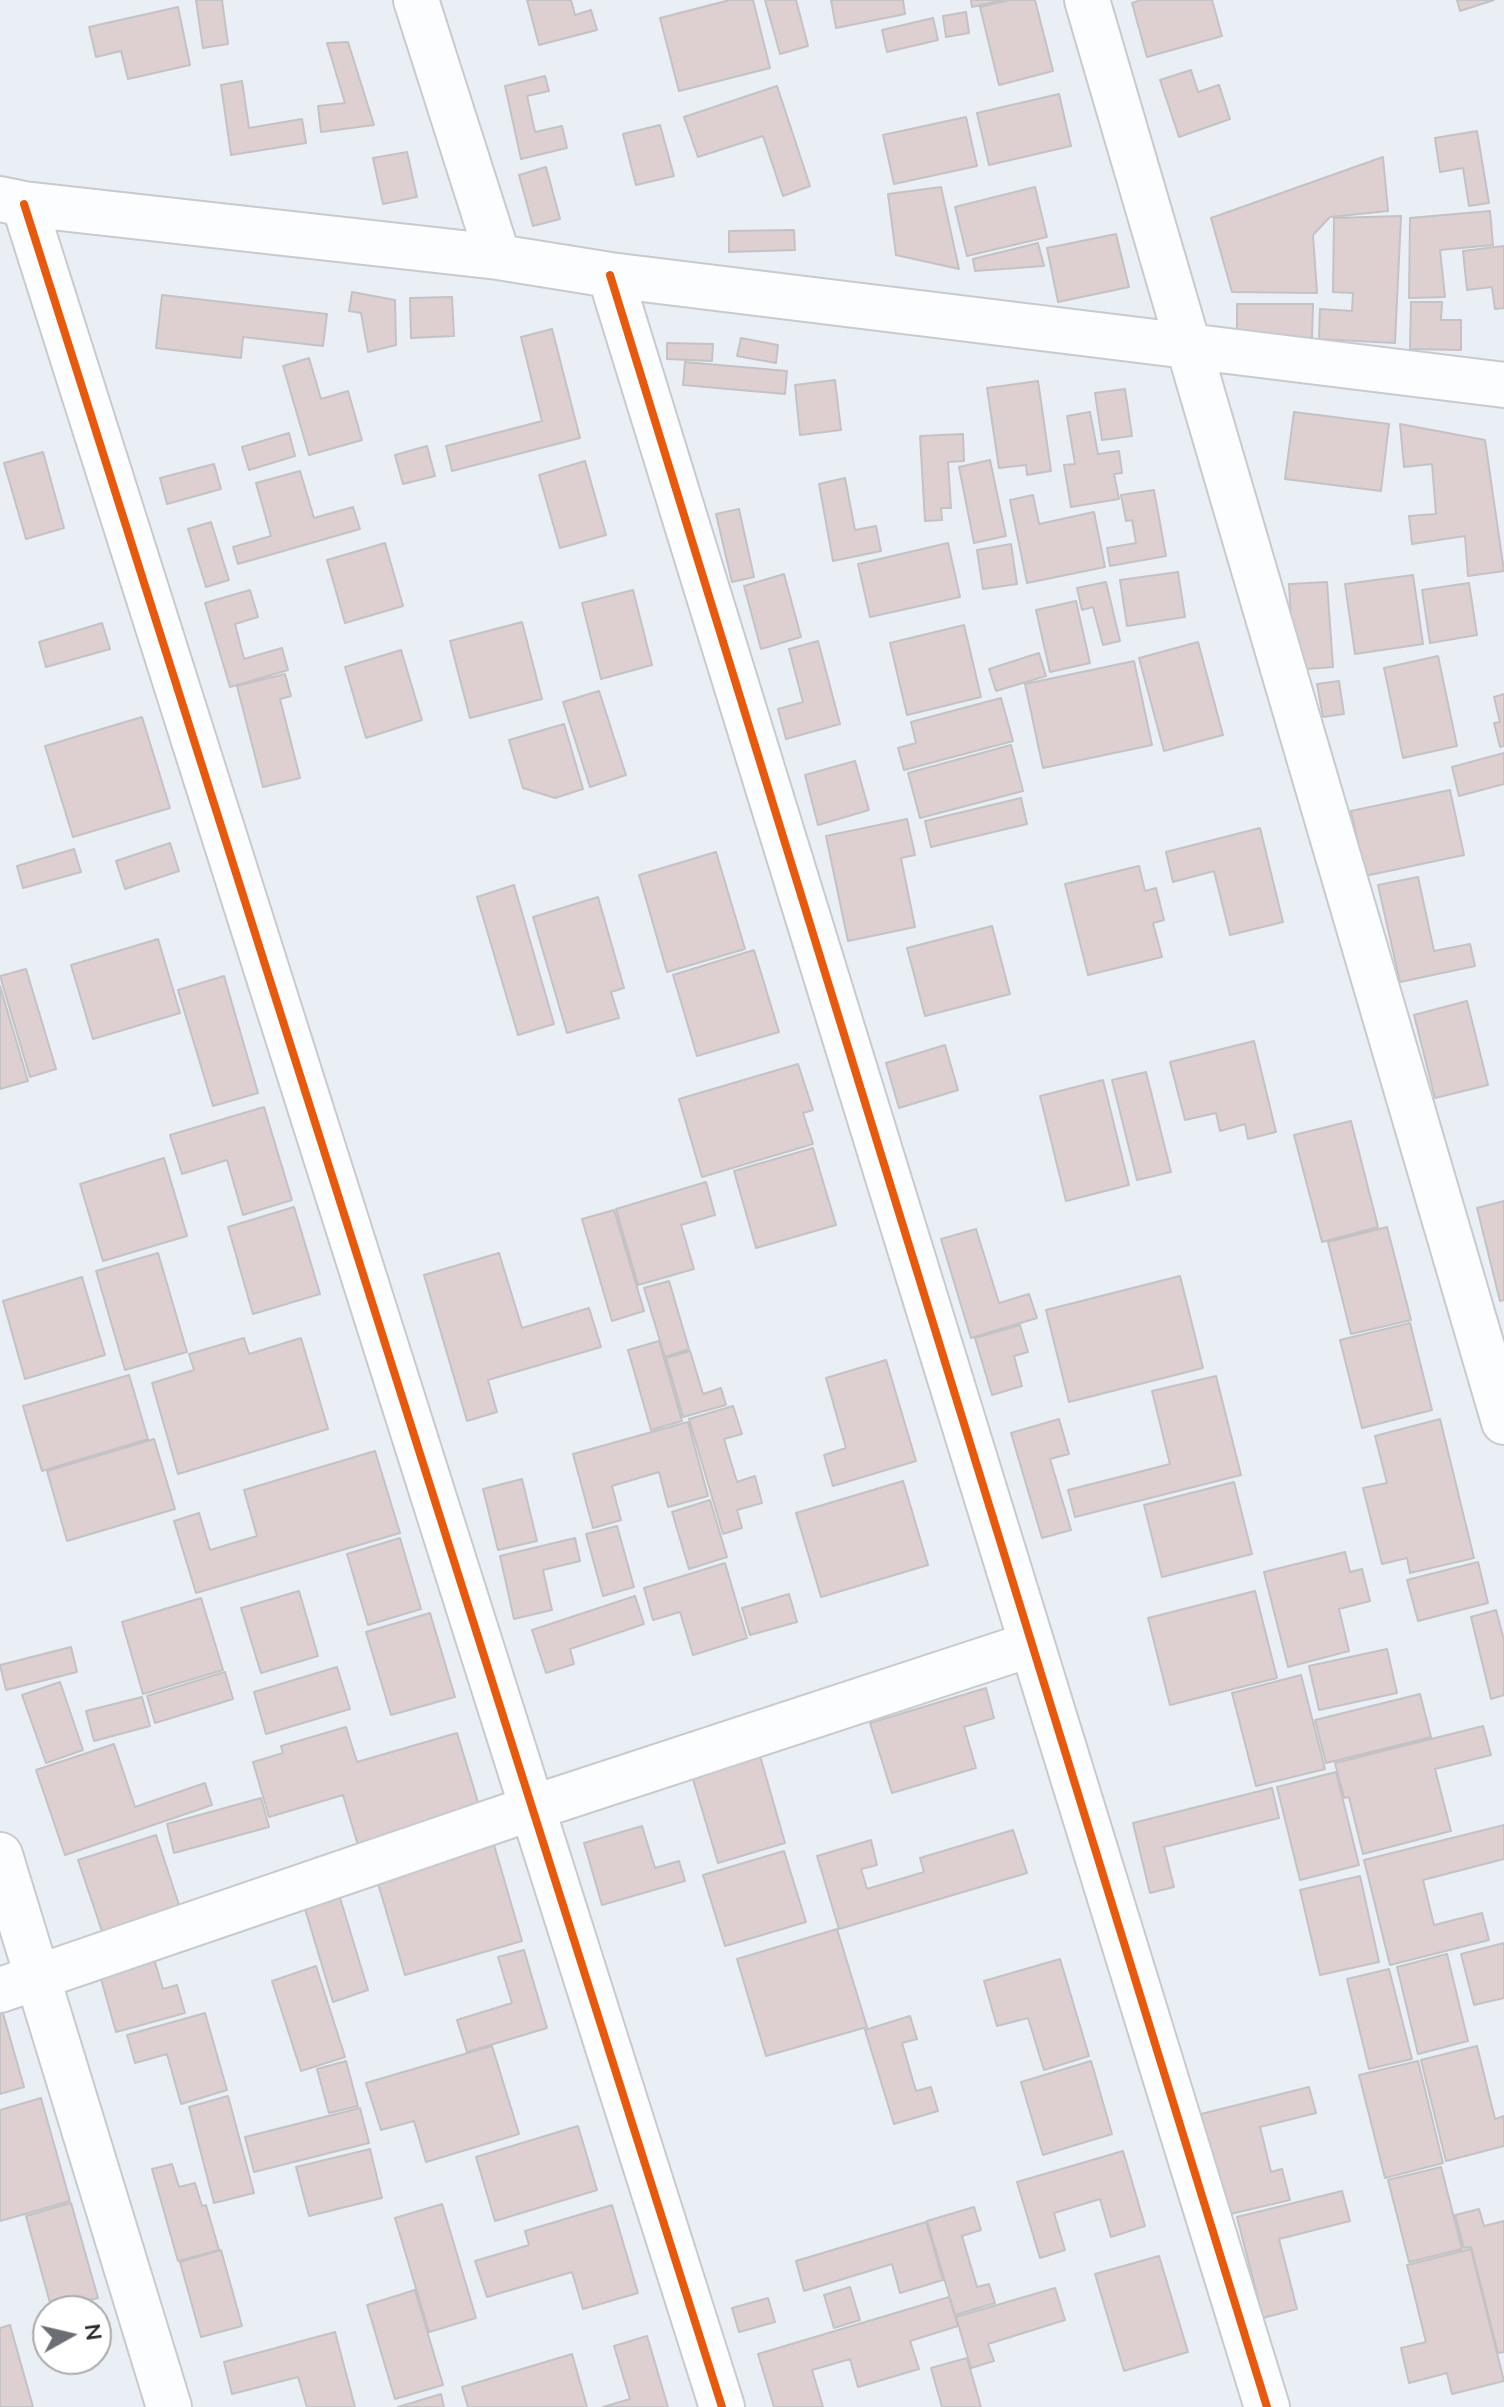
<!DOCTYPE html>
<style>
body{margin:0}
#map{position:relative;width:1504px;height:2407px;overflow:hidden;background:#eaeff5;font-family:Mulish,sans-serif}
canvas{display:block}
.north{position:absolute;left:32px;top:2295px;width:80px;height:80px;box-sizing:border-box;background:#fff;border:2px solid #a9aaab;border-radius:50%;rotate:82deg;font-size:22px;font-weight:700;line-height:32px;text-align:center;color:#272a2e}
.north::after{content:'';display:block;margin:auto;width:28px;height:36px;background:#6b6f74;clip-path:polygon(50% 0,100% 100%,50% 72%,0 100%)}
</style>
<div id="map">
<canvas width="1504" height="2407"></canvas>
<div class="north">N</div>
</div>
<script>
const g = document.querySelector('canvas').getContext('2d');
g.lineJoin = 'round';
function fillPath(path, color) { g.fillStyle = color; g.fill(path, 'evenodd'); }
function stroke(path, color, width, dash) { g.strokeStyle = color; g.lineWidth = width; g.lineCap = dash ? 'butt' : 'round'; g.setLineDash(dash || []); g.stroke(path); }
const building = new Path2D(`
 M196 0H222L228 44 203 48Z
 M527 0H571L575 15 591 10 597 30 539 45Z
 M730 0H753L770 68 679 91 660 18Z
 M765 0H796L808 46 780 54Z
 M831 0H903L905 14 836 28Z
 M971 0H1003L972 7Z
 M1010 0H1035L1053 71 999 85 980 7Z
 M1141 0H1212L1222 36 1147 57 1132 3Z
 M1457 0H1494L1460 11Z
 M178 7 190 65 128 79 121 51 96 57 89 27Z
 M966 12 969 33 946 37 943 16Z
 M933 18 938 40 887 52 882 30Z
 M348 42 374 125 321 132 318 106 345 103 327 43Z
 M1191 70 1198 92 1219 85 1230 119 1179 137 1160 80Z
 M545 76 549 91 527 96 535 132 562 126 567 148 521 159 505 86Z
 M242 81 249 128 302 119 306 143 231 155 221 85Z
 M777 86 810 186 783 196 763 136 698 157 684 117Z
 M1059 94 1071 146 989 165 977 113Z
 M966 117 977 166 894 184 883 135Z
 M660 125 674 176 636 185 623 134Z
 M1477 131 1489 203 1469 206 1463 168 1440 172 1435 138Z
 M407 152 417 197 383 204 373 158Z
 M1383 157 1388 211 1330 217 1313 235 1317 293 1232 292 1211 218Z
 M546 167 560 219 533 226 519 175Z
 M941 187 959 269 896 255 888 194Z
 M1035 187 1047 237 967 256 955 207Z
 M1490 211 1493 245 1440 250 1445 297 1409 298 1410 218Z
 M1401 216 1395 343 1319 339 1320 309 1352 311 1353 293 1333 292 1334 218Z
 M794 230 795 250 729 252V231Z
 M1116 234 1129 287 1058 302 1047 248Z
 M1038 243 1044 266 975 271 973 259Z
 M1504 246V308L1495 309 1492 287 1467 290 1463 251Z
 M352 292 395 300 396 345 368 352 361 313 349 311Z
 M162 295 327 314 323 346 243 337 241 358 156 348Z
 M452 297 454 336 411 338 410 298Z
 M1411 302H1442L1441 320H1461V350L1410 349Z
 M1237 304H1313L1312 338H1237Z
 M552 329 580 438 452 471 446 446 542 421 521 337Z
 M741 338 778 345 776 363 737 356Z
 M667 343 713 344 712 361 667 359Z
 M309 358 321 399 348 391 362 440 309 455 283 366Z
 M685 362 787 371 785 394 683 385Z
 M835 380 841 430 800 435 795 385Z
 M1038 381 1051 471 1027 475 1026 465 999 468 987 388Z
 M1125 389 1132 436 1102 440 1095 393Z
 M1090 412 1098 454 1119 451 1122 473 1114 474 1119 499 1071 507 1064 465 1075 464 1067 416Z
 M1294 412 1389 424 1381 491 1285 479Z
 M1400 424 1485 440 1504 571 1468 576 1465 536 1412 544 1409 516 1436 514 1432 464 1404 467Z
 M289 433 295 456 249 470 242 447Z
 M963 434 964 461 948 462 951 508H941L942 520 925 521 920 436Z
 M427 446 435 476 403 484 395 455Z
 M43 452 64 528 26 539 4 463Z
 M990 460 1006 536 974 543 959 467Z
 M585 461 606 535 560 548 539 475Z
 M214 464 221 489 167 504 160 478Z
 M300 471 314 518 353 507 360 529 238 564 233 547 271 536 256 483Z
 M845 478 855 530 876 526 881 551 833 561 819 484Z
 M1154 490 1166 556 1110 566 1107 548 1136 543 1132 520 1126 521 1121 495Z
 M1033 495 1039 524 1094 512 1105 567 1027 583 1010 500Z
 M739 509 754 577 732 582 716 514Z
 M211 522 229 580 206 587 188 529Z
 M385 543 403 606 345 623 327 560Z
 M948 543 960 597 870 617 858 564Z
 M1011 544 1017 584 983 589 977 550Z
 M1178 572 1185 617 1127 626 1120 580Z
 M784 574 801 637 761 649 744 586Z
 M1413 575 1423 644 1355 654 1345 584Z
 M1106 582 1120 641 1103 645 1093 607 1082 610 1077 588Z
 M1327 582 1333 667 1294 670 1289 584Z
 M1469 583 1477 635 1430 643 1422 590Z
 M250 590 258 617 235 624 244 659 282 648 288 670 230 687 205 603Z
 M633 590 652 665 601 679 582 603Z
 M1076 601 1090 663 1050 672 1036 610Z
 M522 622 542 699 470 718 450 641Z
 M102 623 110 649 46 667 39 642Z
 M964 625 981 697 907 715 890 643Z
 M818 641 840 724 786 739 778 709 803 702 789 649Z
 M1198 642 1223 735 1164 751 1139 658Z
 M401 650 422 720 366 738 345 667Z
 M1039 653 1046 676 996 691 989 669Z
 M1438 656 1457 746 1403 758 1384 668Z
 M1134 661 1152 745 1043 768 1025 684Z
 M285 674 291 696 280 699 300 778 263 787 237 686Z
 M1339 681 1344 714 1323 717 1317 684Z
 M599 691 626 775 590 787 563 702Z
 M1504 694V746L1500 747 1494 723 1500 722 1494 697Z
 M1001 698 1013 741 904 770 898 748 916 743 911 722Z
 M142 717 170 808 73 837 45 746Z
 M564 724 583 789 555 798 523 788 509 740Z
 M1011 745 1023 791 920 818 908 773Z
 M1504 753V784L1459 796 1452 767Z
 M855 761 869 810 818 825 805 775Z
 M1450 790 1464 855 1365 876 1351 811Z
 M1021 798 1027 824 931 847 925 821Z
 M907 819 915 855 901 858 915 927 848 941 826 836Z
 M1260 828 1283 922 1230 935 1214 871 1173 882 1166 852Z
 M170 843 179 871 125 889 116 861Z
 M74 849 81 872 23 888 17 866Z
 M716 852 745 949 667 972 639 875Z
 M1139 866 1145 891 1156 888 1164 920 1153 923 1162 957 1088 975 1065 884Z
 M1418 877 1434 951 1470 944 1475 966 1400 982 1378 885Z
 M514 885 554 1024 518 1035 477 897Z
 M598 897 624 988 611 992 619 1018 567 1033 533 917Z
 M992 926 1010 994 925 1016 907 948Z
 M158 939 180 1013 93 1039 71 965Z
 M754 950 779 1032 697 1056 673 975Z
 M26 969 56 1069 30 1077 0 976Z
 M224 976 258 1093 213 1106 178 990Z
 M0 986 28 1081 0 1089Z
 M1467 1001 1488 1085 1435 1098 1414 1015Z
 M1254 1041 1276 1132 1248 1139 1245 1124 1220 1131 1216 1113 1185 1120 1170 1062Z
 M945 1045 958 1090 899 1108 886 1063Z
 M798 1064 813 1110 803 1113 813 1144 702 1177 679 1099Z
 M1146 1072 1171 1172 1137 1180 1112 1080Z
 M1103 1080 1129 1185 1066 1201 1040 1096Z
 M264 1107 292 1200 243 1215 227 1160 182 1174 170 1135Z
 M1351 1121 1378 1227 1322 1242 1294 1135Z
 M813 1148 836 1225 756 1248 734 1171Z
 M164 1158 187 1236 103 1261 80 1184Z
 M706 1182 715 1215 681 1225 694 1269 638 1285 616 1209Z
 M1504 1201V1300L1500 1301 1477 1208Z
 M294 1207 320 1294 253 1314 228 1227Z
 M614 1210 644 1311 612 1321 582 1219Z
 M1387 1227 1411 1320 1351 1334 1328 1242Z
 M976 1229 999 1303 1029 1294 1037 1318 971 1338 941 1239Z
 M158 1253 187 1352 125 1370 96 1271Z
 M499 1253 522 1328 589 1308 601 1347 488 1380 497 1412 467 1421 424 1275Z
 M1180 1276 1203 1368 1069 1402 1046 1310Z
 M82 1277 105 1355 25 1379 3 1301Z
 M669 1281 689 1349 665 1357 644 1288Z
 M1410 1323 1432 1410 1362 1428 1340 1340Z
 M1020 1325 1028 1352 1014 1356 1022 1386 992 1395 975 1338Z
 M244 1338 249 1354 301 1338 328 1429 178 1474 152 1383 194 1370 189 1354Z
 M659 1341 682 1421 651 1430 628 1350Z
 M690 1351 703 1394 721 1388 726 1405 683 1417 666 1358Z
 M886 1360 916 1461 833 1486 824 1455 846 1448 826 1378Z
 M129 1375 148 1439 42 1471 23 1406Z
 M1216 1376 1241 1475 1075 1517 1068 1490 1170 1464 1152 1391Z
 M733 1406 742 1434 724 1439 737 1482 755 1476 762 1503 737 1510 742 1528 723 1534 689 1419Z
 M1059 1419 1069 1454 1050 1459 1071 1530 1042 1538 1011 1433Z
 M1440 1419 1474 1558 1410 1573 1407 1558 1382 1564 1363 1488 1387 1483 1375 1436Z
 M688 1422 708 1496 668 1507 659 1472 612 1486 621 1520 593 1528 573 1454Z
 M154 1439 175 1509 67 1541 47 1471Z
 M375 1451 400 1533 196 1593 174 1521 199 1513 210 1550 257 1536 244 1490Z
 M522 1479 537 1541 498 1550 483 1489Z
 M903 1481 928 1565 821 1597 796 1513Z
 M1234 1482 1252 1554 1162 1577 1144 1505Z
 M710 1500 727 1557 689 1569 672 1512Z
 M617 1526 634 1587 603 1596 586 1534Z
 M400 1538 421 1609 368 1625 347 1554Z
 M575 1538 580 1561 543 1570 552 1610 514 1619 500 1556Z
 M1345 1552 1350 1572 1362 1569 1370 1601 1339 1609 1349 1651 1288 1667 1264 1572Z
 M1478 1562 1488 1603 1418 1621 1407 1580Z
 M725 1563 747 1638 693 1655 680 1612 653 1620 644 1588Z
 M299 1591 318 1656 261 1673 241 1608Z
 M1255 1591 1277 1678 1170 1705 1148 1618Z
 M789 1594 797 1622 750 1635 742 1608Z
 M635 1596 644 1624 570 1649 574 1664 546 1673 532 1630Z
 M201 1598 223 1670 143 1694 122 1622Z
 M1496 1610 1504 1640V1695L1491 1699 1471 1617Z
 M430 1613 455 1697 391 1715 366 1632Z
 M71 1647 77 1672 6 1690 0 1665Z
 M1387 1649 1397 1693 1319 1710 1309 1666Z
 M337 1667 350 1709 266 1734 254 1692Z
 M225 1672 233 1699 155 1723 147 1696Z
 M1301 1675 1325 1769 1256 1786 1232 1693Z
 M60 1682 83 1750 46 1763 22 1695Z
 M986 1688 994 1718 964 1727 976 1768 892 1793 870 1723Z
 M1420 1694 1431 1737 1326 1763 1315 1720Z
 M142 1697 150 1726 94 1741 86 1711Z
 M1483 1726 1491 1755 1435 1769 1451 1831 1363 1854 1349 1797 1344 1798 1335 1763Z
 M346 1727 357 1762 457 1733 484 1822 362 1859 343 1795 269 1817 253 1762 283 1753 281 1746Z
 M114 1744 135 1807 205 1783 212 1805 65 1855 36 1770Z
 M760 1756 785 1843 718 1863 692 1776Z
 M1336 1772 1359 1865 1300 1880 1277 1787Z
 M1272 1788 1279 1818 1164 1847 1174 1887 1150 1893 1133 1823Z
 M261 1798 269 1827 174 1853 167 1824Z
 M1504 1825V1859L1423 1880 1434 1925 1482 1913 1489 1940 1390 1965 1364 1860Z
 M642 1826 655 1868 679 1861 685 1881 602 1905 584 1843Z
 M1013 1830 1027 1873 839 1929 817 1856 871 1840 877 1865 861 1869 867 1889 924 1872 920 1858Z
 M156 1835 183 1917 106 1943 78 1860Z
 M494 1845 522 1941 405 1975 377 1880Z
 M784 1851 806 1922 725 1946 703 1875Z
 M1360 1876 1379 1962 1320 1975 1300 1890Z
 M340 1898 368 1990 333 2002 305 1909Z
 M837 1929 867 2027 766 2056 737 1959Z
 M1504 1943V1998L1474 2005 1461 1954Z
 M524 1950 547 2028 467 2052 457 2020 512 2003 498 1957Z
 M152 1952 163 1989 177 1985 185 2013 116 2032 98 1968Z
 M1447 1954 1468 2041 1418 2054 1397 1967Z
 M1060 1959 1089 2056 1044 2070 1028 2018 997 2026 984 1981Z
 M316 1966 345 2057 301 2071 272 1981Z
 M1389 1969 1412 2059 1369 2069 1347 1979Z
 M2 2010 24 2087 0 2094V2011Z
 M205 2013 227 2090 181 2104 167 2054 135 2063 127 2035Z
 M910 2016 917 2039 902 2043 916 2091 931 2087 938 2111 894 2124 865 2030Z
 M492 2046 519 2134 426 2162 414 2121 381 2130 366 2083Z
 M1477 2046 1495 2119 1504 2116V2146L1446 2161 1421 2060Z
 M346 2061 358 2106 329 2113 317 2069Z
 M1091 2061 1112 2134 1043 2155 1021 2082Z
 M1418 2061 1443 2163 1385 2178 1359 2075Z
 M1309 2087 1316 2113 1260 2127 1271 2172 1282 2169 1290 2200 1226 2215 1201 2114Z
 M228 2096 254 2193 214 2203 189 2107Z
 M41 2098 70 2201 0 2221V2110Z
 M360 2108 369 2143 254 2172 245 2137Z
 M578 2126 597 2190 495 2221 476 2157Z
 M370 2149 382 2198 309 2216 296 2167Z
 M1123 2151 1145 2226 1111 2237 1100 2199 1054 2213 1065 2250 1040 2258 1017 2182Z
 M172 2164 179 2187 195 2183 202 2206 206 2205 219 2250 178 2261 152 2169Z
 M1441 2167 1462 2249 1409 2262 1388 2180Z
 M1342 2191 1350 2221 1279 2239 1297 2309 1263 2318 1237 2217Z
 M71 2203 98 2298 52 2310 26 2216Z
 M442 2204 476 2318 429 2332 395 2218Z
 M612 2205 638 2293 583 2309 572 2272 487 2297 475 2261 529 2245 525 2231Z
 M974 2207 981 2230 962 2236 977 2287 989 2284 995 2303 955 2315 927 2221Z
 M1479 2209 1484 2226 1504 2221V2352L1498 2353 1471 2247 1464 2248 1455 2215Z
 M926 2222 943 2280 900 2293 892 2264 804 2291 796 2261Z
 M1471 2249 1504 2381 1452 2394 1447 2373 1409 2383 1401 2348 1426 2342 1407 2265Z
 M221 2250 242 2326 201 2337 180 2262Z
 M1159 2256 1188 2352 1124 2371 1095 2274Z
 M850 2287 860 2320 834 2328 824 2295Z
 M1055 2288 1065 2320 988 2344 994 2361 971 2368 956 2317Z
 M415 2290 443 2385 395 2399 367 2305Z
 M949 2297 958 2326 910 2341 919 2369 858 2387 850 2359 812 2370 823 2407H774L758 2354Z
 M768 2298 775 2322 739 2332 732 2308Z
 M10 2325 33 2407H0V2328Z
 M335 2332 355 2407H307L298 2377 232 2394 224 2362Z
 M647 2336 668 2407H603L630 2399 614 2346Z
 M572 2354 587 2407H468L462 2387Z
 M967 2358 981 2407H942L931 2368Z
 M441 2394 444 2407H398Z`);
fillPath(building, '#ded0d0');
stroke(building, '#c3c2c5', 2);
const minor = new Path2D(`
 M416 0 498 257
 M1087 0 1504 1422
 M0 199 24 204 498 257 610 275 1504 385
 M24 204 722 2407
 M610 275 1267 2407
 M0 1855 169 2407
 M0 1990 532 1808 1032 1644`);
stroke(minor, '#c7cacf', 48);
stroke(minor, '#fcfdfe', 44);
stroke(new Path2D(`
 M24 204 722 2407
 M610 275 1267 2407`), '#e8590c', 8);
</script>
